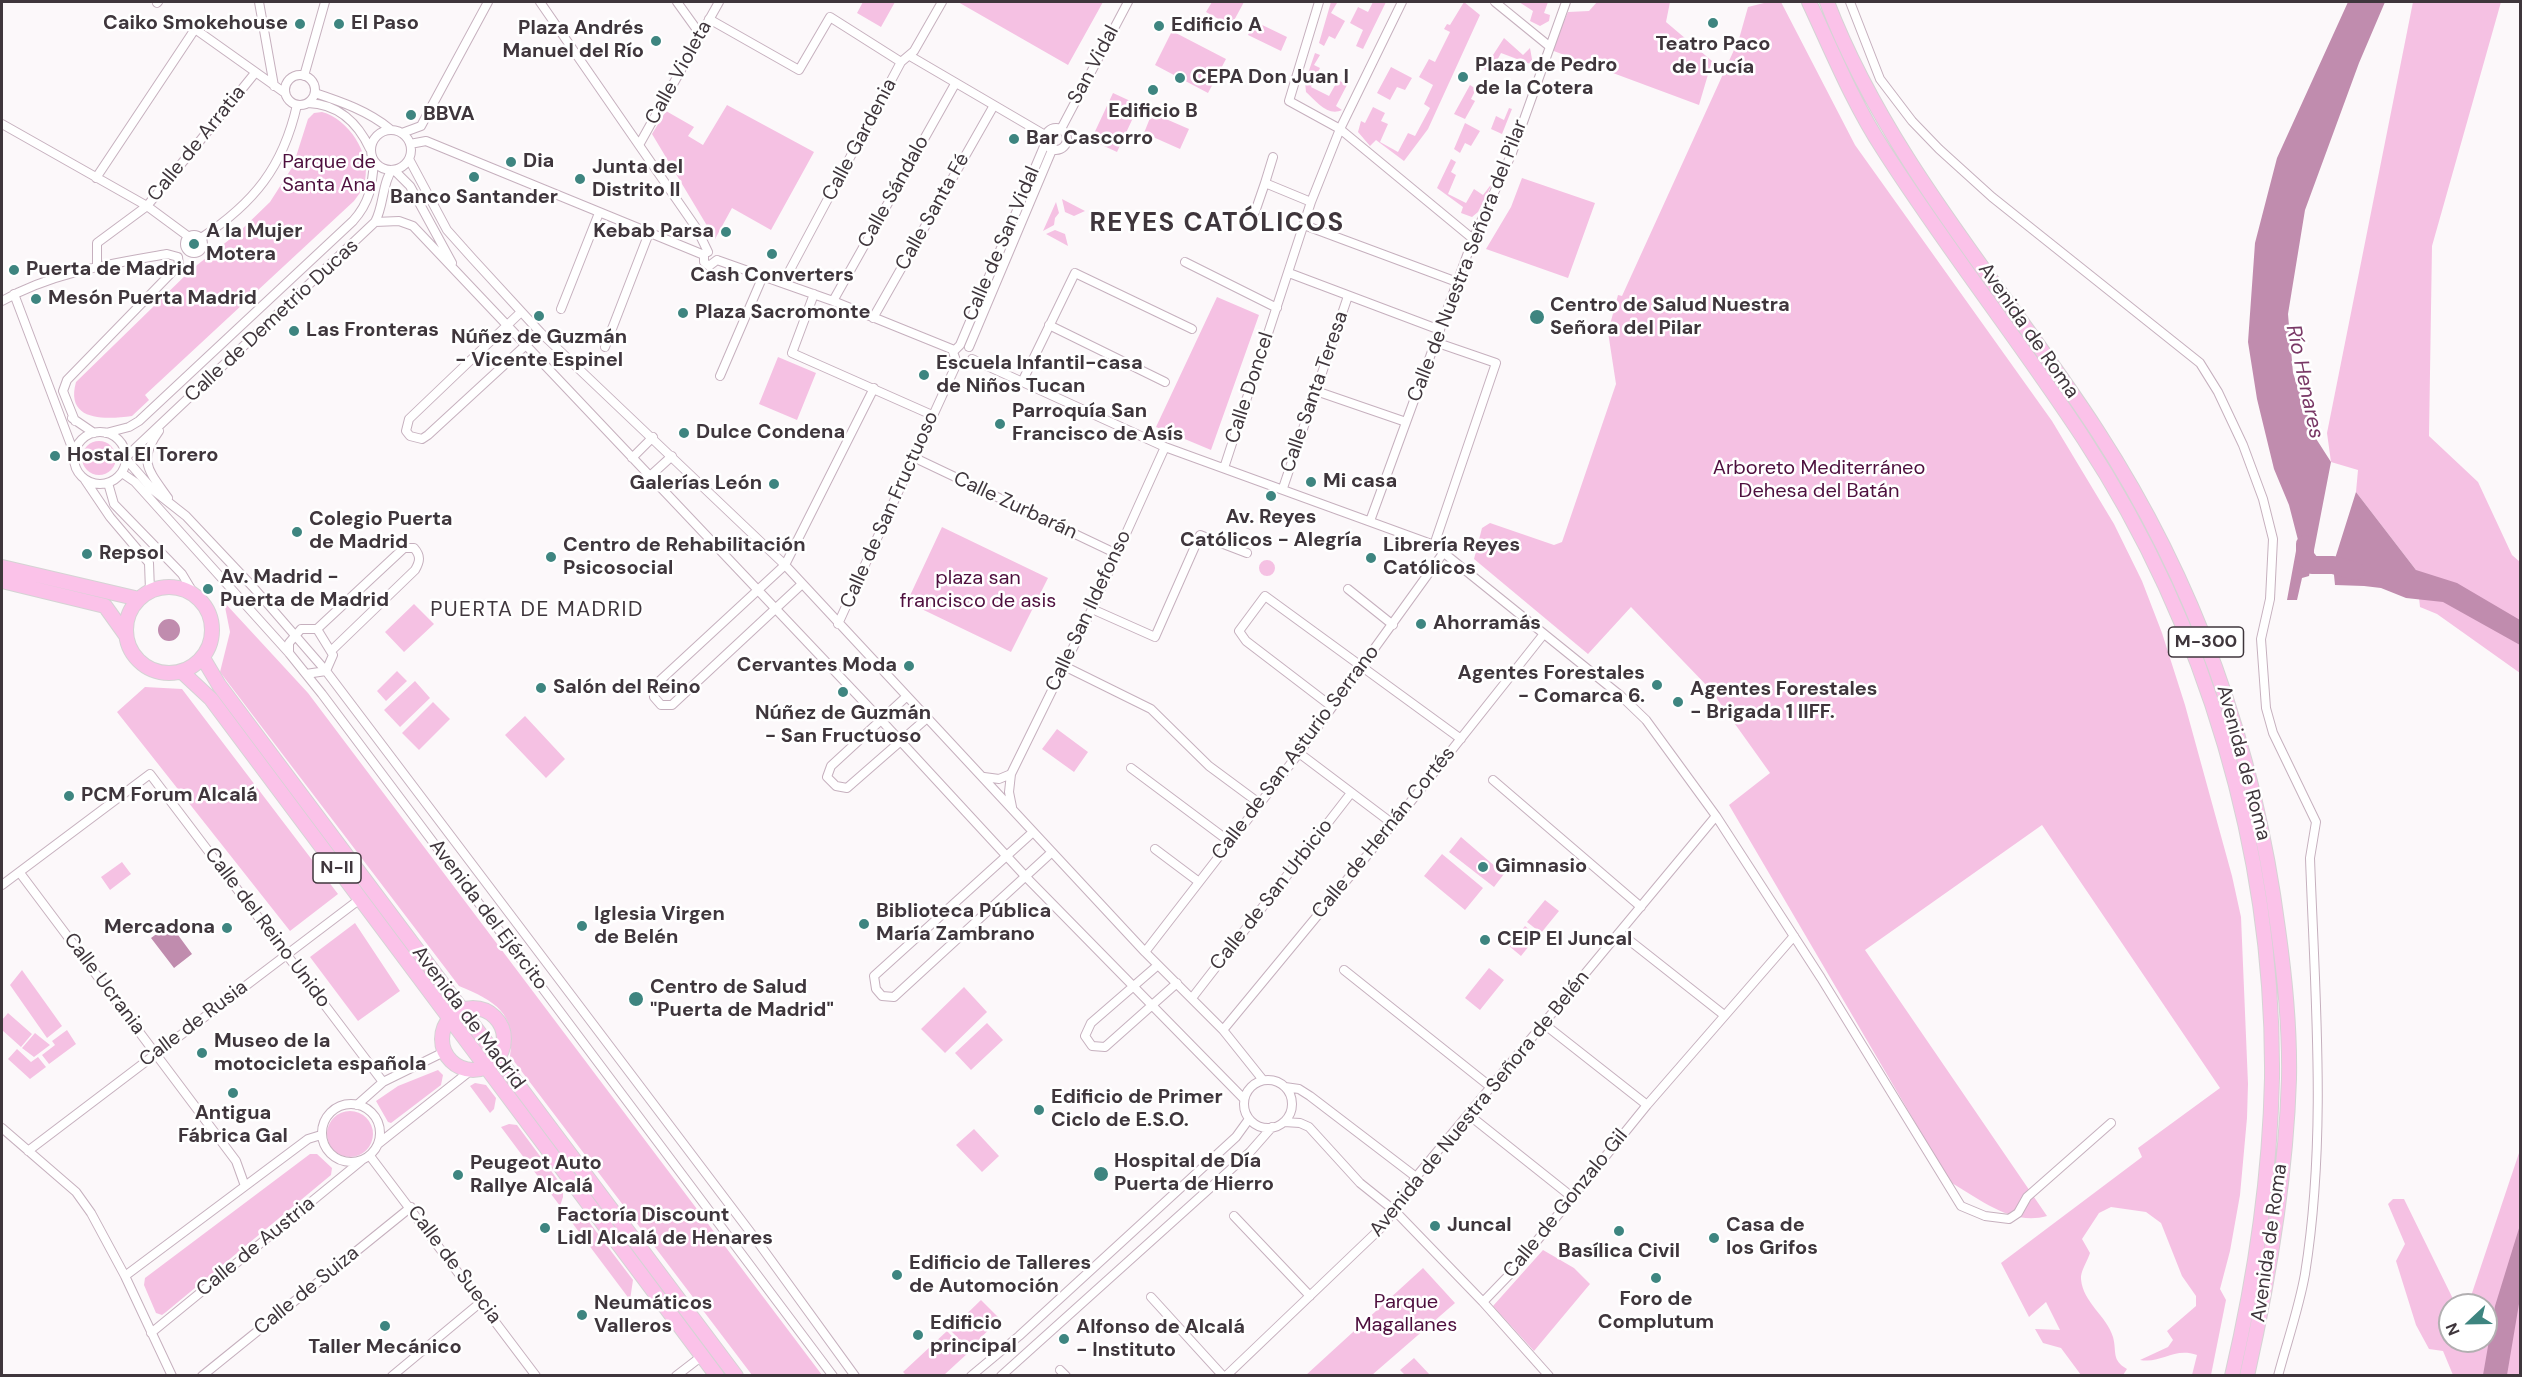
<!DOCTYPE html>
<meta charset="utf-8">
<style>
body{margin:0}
#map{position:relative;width:2522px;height:1377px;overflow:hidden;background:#fcf8fa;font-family:"DM Sans",sans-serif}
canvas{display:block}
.frame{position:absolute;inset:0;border:3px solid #3f363c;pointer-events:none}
.north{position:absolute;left:2438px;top:1293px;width:60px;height:60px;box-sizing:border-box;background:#fff;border:2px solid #b2afb1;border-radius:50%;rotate:248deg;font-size:16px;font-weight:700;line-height:24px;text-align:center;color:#3f363c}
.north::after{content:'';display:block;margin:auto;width:21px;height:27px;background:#3e8580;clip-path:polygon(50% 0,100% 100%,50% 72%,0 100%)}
</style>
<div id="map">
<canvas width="2522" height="1377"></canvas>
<div class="frame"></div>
<div class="north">N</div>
</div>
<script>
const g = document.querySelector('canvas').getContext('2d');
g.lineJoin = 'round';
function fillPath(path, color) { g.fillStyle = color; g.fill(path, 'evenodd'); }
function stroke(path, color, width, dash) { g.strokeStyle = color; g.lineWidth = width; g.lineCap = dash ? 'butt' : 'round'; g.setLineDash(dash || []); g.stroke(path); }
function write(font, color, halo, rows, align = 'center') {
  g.font = font + ' "DM Sans",sans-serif'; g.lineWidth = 5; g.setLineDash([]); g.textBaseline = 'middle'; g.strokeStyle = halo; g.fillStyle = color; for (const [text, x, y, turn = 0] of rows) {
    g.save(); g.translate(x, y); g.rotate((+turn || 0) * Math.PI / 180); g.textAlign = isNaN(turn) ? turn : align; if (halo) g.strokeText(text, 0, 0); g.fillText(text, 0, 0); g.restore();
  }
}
fillPath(new Path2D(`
 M863 2H895L881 27 857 13Z
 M958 2H1103L1068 65Z
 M1212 2H1244L1231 26 1206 12Z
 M1331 2 1337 3 1331 13 1345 21 1335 39 1329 36 1324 46 1319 43Z
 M1373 2H1386L1363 49 1356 46 1363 30 1350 23 1358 7 1368 12Z
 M1464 2 1480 15 1428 129 1404 161 1376 140 1370 146 1358 132 1361 121 1365 123 1373 107 1385 113 1381 121 1388 124 1380 142 1398 152 1408 133 1415 136 1430 108 1424 104 1433 85 1419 77 1429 59 1435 62 1450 32 1444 29 1447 24 1450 25Z
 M1519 2H1548L1544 13 1550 15 1549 21 1540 26 1530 21 1533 11Z
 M1597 2H1670L1666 22 1712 61 1699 105 1551 50 1568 12 1589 11Z
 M1768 2H1781L1855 145 2052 421 2114 524 2142 581 2162 633 2185 705 2232 876 2241 917 2248 1084 2247 1118 2240 1195 2230 1251 2220 1289 2226 1300 2211 1375H2192L2197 1355C2173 1347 2162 1364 2140 1360L2168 1347 2173 1340 2167 1331 2196 1306V1296L2182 1276 2161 1223 2146 1212 2111 1207 2099 1213 2082 1239 2090 1253C2088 1260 2080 1272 2081 1279 2083 1303 2107 1316 2113 1337 2117 1352 2111 1360 2127 1369L2123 1375H2081L2061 1348 2043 1343 2035 1329 2060 1330 2046 1302 2029 1317 2001 1263 2142 1157 2138 1148 2220 1088 2042 825 1865 950 2047 1216C2011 1226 1980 1199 1950 1182L1729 805 1770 773 1710 689 1631 607 1588 654 1474 559 1482 528 1490 523 1554 545 1562 542 1616 384 1608 332 1618 295 1622 296 1739 39 1748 7Z
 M2413 2H2501L2432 246 2429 436 2478 482 2512 555 2520 562V673L2437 614 2420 607 2416 570 2356 492 2358 470 2331 462 2327 433Z
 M1254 21 1287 37 1281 51 1248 35Z
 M1172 31 1226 59 1208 93 1155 65Z
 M1504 38 1523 55 1530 48 1533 65 1501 53 1491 72 1484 69Z
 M1315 53 1320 55 1314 65 1320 68 1311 87 1329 96 1338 80 1347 85 1336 106 1342 110C1328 117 1316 101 1306 92L1305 82Z
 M1391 67 1412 78 1405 90 1397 87 1390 100 1377 93Z
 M1470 85 1476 89 1471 99 1475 101 1465 119 1454 114Z
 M1113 93 1139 105 1117 152 1091 140Z
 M727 105 814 152 771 230 732 208 715 239 652 134 666 111 694 127 688 136 703 145Z
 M1509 108 1512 109 1502 134 1491 129 1496 116 1504 120Z
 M322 112C348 119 371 153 365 180 364 188 359 194 354 201L145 395 149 400 132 416C104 420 65 421 76 382L192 269 239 232 270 202 293 166 308 119 314 113Z
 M1152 113 1189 129 1180 149 1144 133Z
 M1465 123 1480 131 1471 146 1465 143 1460 153 1454 149Z
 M1451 159 1456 162 1451 172 1456 175 1448 194 1466 203 1474 189 1483 195 1493 182 1478 212 1472 217 1461 213 1463 207 1437 188Z
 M1522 178 1595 203 1568 278 1486 249 1511 207Z
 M1062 199 1085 211 1074 216 1065 212Z
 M1056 202 1059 213 1055 218 1054 225 1043 231Z
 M1055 230 1065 234 1068 246 1046 234Z
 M1217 297 1259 315 1211 450 1156 427Z
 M778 357 816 373 797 420 759 404Z
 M82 458a17 17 0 1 1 34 0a17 17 0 1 1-34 0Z
 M942 527 1048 578 1011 652 907 602Z
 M1259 568a8 8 0 1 1 16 0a8 8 0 1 1-16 0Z
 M224 602 308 693 822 1375H752L510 1056C517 1013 495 1001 459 986L220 672 230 632Z
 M414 604 434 624 404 652 385 632Z
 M397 671 407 681 386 701 377 691Z
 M415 681 430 698 400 727 384 710Z
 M145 687 182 689 338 894 290 931 117 712Z
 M433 702 450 719 419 750 402 733Z
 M525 716 565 759 546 778 505 735Z
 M1057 729 1088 752 1074 772 1042 749Z
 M1461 837 1504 874 1494 887 1449 852Z
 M1442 854 1483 888 1465 910 1424 876Z
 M122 862 131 874 110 890 101 877Z
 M1545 900 1559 911 1541 933 1527 922Z
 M355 923 400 991 358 1021 310 957Z
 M1525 926 1537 936 1521 956 1509 946Z
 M1489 968 1504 980 1480 1010 1465 998Z
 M22 970 62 1026 47 1038 10 985Z
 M964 987 987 1012 945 1053 921 1029Z
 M8 1013 32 1034 21 1047 2 1030V1020Z
 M987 1023 1003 1040 971 1070 955 1053Z
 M67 1030 76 1044 49 1064 42 1055 55 1045 52 1041Z
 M35 1033 50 1045 34 1057 22 1048Z
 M17 1049 31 1062 38 1057 46 1067 30 1079 8 1059Z
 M438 1070 443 1075 441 1085 391 1123 388 1122 376 1101 398 1086Z
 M475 1083 486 1085 496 1098 494 1109 490 1113 470 1086Z
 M327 1134a23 23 0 1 1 46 0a23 23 0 1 1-46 0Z
 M509 1124 517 1125 563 1187V1197L560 1206 501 1127Z
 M974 1129 999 1156 982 1172 956 1145Z
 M2520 1150V1375H2453L2443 1351 2429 1349 2416 1325 2396 1261 2405 1244 2388 1204 2393 1199H2404L2456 1305H2450V1341H2486V1305H2468Z
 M310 1154H317L332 1168 331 1175 166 1312 162 1315 156 1313 144 1285 145 1278Z
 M570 1220 589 1222 633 1280 630 1300Z
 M1543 1250 1574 1268 1590 1284 1534 1351 1493 1306Z
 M1423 1268 1455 1303 1372 1375H1306Z
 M981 1300 1000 1319 969 1349 950 1330Z
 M947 1331 968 1353 944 1375H906L903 1372Z
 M1414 1358 1430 1375H1405L1400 1370Z`), '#f5c1e3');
fillPath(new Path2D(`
 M2348 2H2385L2359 63 2305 210 2288 314 2293 373 2315 437 2331 462 2309 576 2302 578 2297 600H2287L2298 540 2289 505 2274 469 2257 399 2248 342 2255 243 2277 158Z
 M2356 492 2416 570 2457 583 2520 620V645L2443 602 2406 598 2381 588 2364 586 2335 585 2333 565Z
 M158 630a11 11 0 1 1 22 0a11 11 0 1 1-22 0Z
 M170 924 192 954 174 968 151 938Z
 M2520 1225V1298L2507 1375H2483L2495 1306Z`), '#c08cae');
stroke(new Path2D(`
 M2305 544V556L2312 565H2333L2356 571`), '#c08cae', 18);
const minor = new Path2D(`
 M259 2 274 86
 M540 2 697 229 708 252
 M677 2 700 34
 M1319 2 1289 101 1340 129 1473 239
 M1495 2 1549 46
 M1850 2 1880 79 1912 121 1939 149 1992 197 2200 363 2218 392 2243 445 2263 499 2273 539 2270 599 2261 639 2266 708 2273 733 2316 822 2310 858C2315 997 2327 1136 2305 1274 2299 1308 2287 1342 2278 1376
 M157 3 158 2
 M709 19 799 70 830 17 901 62
 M910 56 1045 135
 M285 90a15 15 0 1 1 30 0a15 15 0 1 1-30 0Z
 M304 76 325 2
 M315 93C342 102 368 111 390 129
 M308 103C338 104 358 123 370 149
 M2 124 147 206 189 237
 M1045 139a11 11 0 1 1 22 0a11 11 0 1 1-22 0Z
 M1061 129 1128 2
 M371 150a20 20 0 1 1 40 0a20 20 0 1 1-40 0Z
 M402 133 421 126 488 2
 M410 144 426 141 704 255
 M639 145 719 2
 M1273 157 1265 183 1311 202
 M409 159 447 230 472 258 540 332 785 565 1145 952 1223 1030 1263 1080
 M394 170 410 186 452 263
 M96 178 195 29 285 93
 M1255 212 1265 183
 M375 222 399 221 413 226 881 720 1026 877 1244 1099
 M1304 225 1457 282
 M185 244a9 9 0 1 1 18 0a9 9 0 1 1-18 0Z
 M201 238C254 203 283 167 297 105
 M704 255V262L709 266 717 260
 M717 260 833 301 954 350
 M1185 262 1277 308
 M97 266V243L147 206 255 73
 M1289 273 1440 330
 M783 283 901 62 914 51 942 2
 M14 294 74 453
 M814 294 792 353 932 415
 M2 301C53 272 110 264 167 254L178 257 179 265 67 380 63 391 75 421
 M833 301 955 84
 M561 309 599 213
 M521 312 409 419 406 431 410 436 422 439 428 435 540 332
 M873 318 993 107
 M1049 325 1165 382
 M605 347 649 233
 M969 347 1052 150
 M972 359 1165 447 1434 545 1621 696 1646 720 1716 816 1821 978 1961 1206 1985 1216 2009 1219 2018 1213 2027 1197 2111 1123
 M957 363 953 352 960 345 1045 144
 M720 376 763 276
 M1023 380 1075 273 1192 329
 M1316 391 1406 422
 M72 418 94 433
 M159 431C137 461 149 471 168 498
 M74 458a26 26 0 1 1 52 0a26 26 0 1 1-52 0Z
 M106 433 129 427 139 421 353 221C370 202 372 186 374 162
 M126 457 375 222C384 206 382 183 392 170
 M913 457 1117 554
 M632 458 653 437
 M126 459 153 490 186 516 253 587 326 671 760 1245 855 1376
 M1224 468 1311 202 1340 129 1402 2
 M122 473 135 482 289 653 322 694 833 1376
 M649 477 672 456
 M85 480 110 517 149 563 150 591
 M108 483 114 504 182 574 194 594
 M1283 488 1348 296
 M1370 521 1473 239 1512 153 1566 2
 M1434 545 1496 363 1435 342
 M802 584 672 705H661L654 697 653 687 785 565 874 388
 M1348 589 1393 625
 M1092 609 1155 637 1200 535 1247 553
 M838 624 957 363
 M317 629 404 548H414C421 556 420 561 415 570L332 650
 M289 653V643L301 629H317L333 655 326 671 306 674
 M1064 666 1151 709 1209 766 1259 803
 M906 697 831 766 827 777 836 786 847 788 926 719
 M1331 706 1246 641 1239 631 1265 596 1461 739
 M1299 753 1393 824
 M1131 768 1230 842
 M984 777 999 779 1011 774
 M1493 780 1641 907
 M1012 807 1009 792 1011 774 1092 609 1165 447
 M1033 832 874 976 876 989 882 996 894 997 1052 852
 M1155 849 1199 882
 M20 873 236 1161 245 1186
 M2 885 150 774 383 1082
 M1620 933 1724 1015
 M1145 952 1299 753 1444 552
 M1158 965 1091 1023 1085 1036 1092 1046 1105 1047 1177 983
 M1344 970 1492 1088
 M1192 998 1351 793
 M1544 1024 1647 1105
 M1223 1030 1393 824 1543 635
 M1244 1104a24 24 0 1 1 48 0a24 24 0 1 1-48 0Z
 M1285 1087 1299 1089 1310 1096 1416 1177
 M322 1133a29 29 0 1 1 58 0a29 29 0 1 1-58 0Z
 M357 1105 383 1082 444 1052
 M1469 1115 1572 1197
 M1284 1122 1300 1123 1309 1127 1360 1183 1395 1211 1483 1302 1549 1376
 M2 1128 76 1192 91 1213 125 1276 172 1376
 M378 1144 470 1071
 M28 1151 360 899
 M370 1156 536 1376
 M1234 1216 1310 1296
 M125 1276 308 1139 321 1135
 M1151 1297 1223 1376
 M1483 1302 1510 1274 1647 1105 1794 936
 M151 1333 361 1161
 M1060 1370 1066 1376
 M202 1376 411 1207
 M392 1376 481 1302
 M676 1376 702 1356
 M971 1376 1019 1336 1236 1137 1249 1119
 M1001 1376 1250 1152 1272 1127
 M1226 1376 1384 1225 1416 1177 1716 816`);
const primary = new Path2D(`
 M1809 2C1832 51 1853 103 1883 149 1946 248 2020 341 2084 439 2207 627 2274 854 2272 1078 2270 1178 2255 1278 2232 1376
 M1827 2C1888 161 2006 290 2098 432 2196 583 2255 751 2278 929 2285 978 2290 1029 2289 1079 2286 1179 2269 1278 2247 1376
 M2 567 139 599
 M2 581 105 606 125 634
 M126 630a43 43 0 1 1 86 0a43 43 0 1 1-86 0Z
 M203 658 219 685 736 1376
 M182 672 211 699 717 1376
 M442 1039a31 31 0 1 1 62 0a31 31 0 1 1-62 0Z`);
stroke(minor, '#c6b0be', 10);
stroke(primary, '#d5d3d4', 16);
stroke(minor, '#fff', 8);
stroke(primary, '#fbc2e9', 14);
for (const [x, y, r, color] of [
 [1713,23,6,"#3e8580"],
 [300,24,6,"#3e8580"],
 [339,24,6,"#3e8580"],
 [1159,26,6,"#3e8580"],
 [656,41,6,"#3e8580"],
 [1463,77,6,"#3e8580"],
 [1180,78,6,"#3e8580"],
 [1153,90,6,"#3e8580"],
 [411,115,6,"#3e8580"],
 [1014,139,6,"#3e8580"],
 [511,162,6,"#3e8580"],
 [474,177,6,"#3e8580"],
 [580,179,6,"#3e8580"],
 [726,232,6,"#3e8580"],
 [194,244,6,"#3e8580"],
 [772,254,6,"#3e8580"],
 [14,270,6,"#3e8580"],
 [36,299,6,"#3e8580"],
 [683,313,6,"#3e8580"],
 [539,316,6,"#3e8580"],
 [1537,317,8,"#3e8580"],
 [294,331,6,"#3e8580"],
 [924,375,6,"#3e8580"],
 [1000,424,6,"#3e8580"],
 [684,433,6,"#3e8580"],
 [55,456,6,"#3e8580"],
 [1311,482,6,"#3e8580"],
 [774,484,6,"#3e8580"],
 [1271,496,6,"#3e8580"],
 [297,532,6,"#3e8580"],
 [87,554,6,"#3e8580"],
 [551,557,6,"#3e8580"],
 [1371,558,6,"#3e8580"],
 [208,589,6,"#3e8580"],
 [1421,624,6,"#3e8580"],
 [909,666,6,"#3e8580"],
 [1657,685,6,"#3e8580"],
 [541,688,6,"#3e8580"],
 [843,692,6,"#3e8580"],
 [1678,702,6,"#3e8580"],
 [69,796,6,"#3e8580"],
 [1483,867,6,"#3e8580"],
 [864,924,6,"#3e8580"],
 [582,926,6,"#3e8580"],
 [227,928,6,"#3e8580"],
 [1485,940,6,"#3e8580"],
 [636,999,8,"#3e8580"],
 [202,1053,6,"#3e8580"],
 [233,1093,6,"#3e8580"],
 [1039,1110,6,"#3e8580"],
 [1101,1174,8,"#3e8580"],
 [458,1175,6,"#3e8580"],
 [1435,1226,6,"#3e8580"],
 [545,1228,6,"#3e8580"],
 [1619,1231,6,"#3e8580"],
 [1714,1238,6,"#3e8580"],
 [897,1275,6,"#3e8580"],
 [1656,1278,6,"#3e8580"],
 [582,1315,6,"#3e8580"],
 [385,1326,6,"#3e8580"],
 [918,1335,6,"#3e8580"],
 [1064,1339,6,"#3e8580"]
]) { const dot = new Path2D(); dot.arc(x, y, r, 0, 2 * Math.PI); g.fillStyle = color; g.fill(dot); stroke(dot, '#fff', 2); }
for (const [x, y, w] of [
 [2206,642,75],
 [337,868,48]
]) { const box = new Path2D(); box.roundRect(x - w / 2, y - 15, w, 30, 4.5); g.fillStyle = '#fff'; g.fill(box); stroke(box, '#3f363c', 1.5); }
write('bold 18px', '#3f363c', null, [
 ["M-300",2206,642],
 ["N-II",337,868]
]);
write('bold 20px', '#3f363c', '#fff', [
 ["Caiko Smokehouse",288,24,"right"],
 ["El Paso",351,24],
 ["Edificio A",1171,26],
 ["Plaza Andrés",644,29,"right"],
 ["Manuel del Río",644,52,"right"],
 ["Teatro Paco",1713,45,"center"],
 ["de Lucía",1713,68,"center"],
 ["Plaza de Pedro",1475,66],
 ["de la Cotera",1475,89],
 ["CEPA Don Juan I",1192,78],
 ["Edificio B",1153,112,"center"],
 ["BBVA",423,115],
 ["Bar Cascorro",1026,139],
 ["Dia",523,162],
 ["Junta del",592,168],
 ["Distrito II",592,191],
 ["Banco Santander",474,198,"center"],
 ["A la Mujer",206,232],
 ["Motera",206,255],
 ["Kebab Parsa",714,232,"right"],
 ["Puerta de Madrid",26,270],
 ["Cash Converters",772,276,"center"],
 ["Mesón Puerta Madrid",48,299],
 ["Centro de Salud Nuestra",1550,306],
 ["Señora del Pilar",1550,329],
 ["Plaza Sacromonte",695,313],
 ["Las Fronteras",306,331],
 ["Núñez de Guzmán",539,338,"center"],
 ["- Vicente Espinel",539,361,"center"],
 ["Escuela Infantil-casa",936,364],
 ["de Niños Tucan",936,387],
 ["Parroquía San",1012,412],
 ["Francisco de Asís",1012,435],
 ["Dulce Condena",696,433],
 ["Hostal El Torero",67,456],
 ["Mi casa",1323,482],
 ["Galerías León",762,484,"right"],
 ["Av. Reyes",1271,518,"center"],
 ["Católicos - Alegría",1271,541,"center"],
 ["Colegio Puerta",309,520],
 ["de Madrid",309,543],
 ["Centro de Rehabilitación",563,546],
 ["Psicosocial",563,569],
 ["Librería Reyes",1383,546],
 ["Católicos",1383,569],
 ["Repsol",99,554],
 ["Av. Madrid -",220,578],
 ["Puerta de Madrid",220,601],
 ["Ahorramás",1433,624],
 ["Cervantes Moda",897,666,"right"],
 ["Agentes Forestales",1645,674,"right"],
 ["- Comarca 6.",1645,697,"right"],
 ["Salón del Reino",553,688],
 ["Agentes Forestales",1690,690],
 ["- Brigada 1 IIFF.",1690,713],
 ["Núñez de Guzmán",843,714,"center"],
 ["- San Fructuoso",843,737,"center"],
 ["PCM Forum Alcalá",81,796],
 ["Gimnasio",1495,867],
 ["Biblioteca Pública",876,912],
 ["María Zambrano",876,935],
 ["Iglesia Virgen",594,915],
 ["de Belén",594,938],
 ["Mercadona",215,928,"right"],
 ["CEIP El Juncal",1497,940],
 ["Centro de Salud",650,988],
 ["\"Puerta de Madrid\"",650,1011],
 ["Museo de la",214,1042],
 ["motocicleta española",214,1065],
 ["Edificio de Primer",1051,1098],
 ["Ciclo de E.S.O.",1051,1121],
 ["Antigua",233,1114,"center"],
 ["Fábrica Gal",233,1137,"center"],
 ["Hospital de Día",1114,1162],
 ["Puerta de Hierro",1114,1185],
 ["Peugeot Auto",470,1164],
 ["Rallye Alcalá",470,1187],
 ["Factoría Discount",557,1216],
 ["Lidl Alcalá de Henares",557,1239],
 ["Juncal",1447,1226],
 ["Casa de",1726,1226],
 ["los Grifos",1726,1249],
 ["Basílica Civil",1619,1252,"center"],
 ["Edificio de Talleres",909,1264],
 ["de Automoción",909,1287],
 ["Foro de",1656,1300,"center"],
 ["Complutum",1656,1323,"center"],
 ["Neumáticos",594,1304],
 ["Valleros",594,1327],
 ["Edificio",930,1324],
 ["principal",930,1347],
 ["Alfonso de Alcalá",1076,1328],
 ["- Instituto",1076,1351],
 ["Taller Mecánico",385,1348,"center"]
], 'left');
write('20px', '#3f363c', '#fff', [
 ["San Vidal",1094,65,-62],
 ["Calle Violeta",679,73,-61],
 ["Calle Gardenia",860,140,-62],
 ["Calle de Arratia",197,144,-51],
 ["Calle Sándalo",894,192,-61],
 ["Calle Santa Fé",933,212,-61],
 ["Calle de San Vidal",1002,244,-67],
 ["Calle de Nuestra Señora del Pilar",1468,261,-69],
 ["Calle de Demetrio Ducas",272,321,-43],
 ["Avenida de Roma",2028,331,55],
 ["Calle Doncel",1250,388,-72],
 ["Calle Santa Teresa",1315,392,-71],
 ["Calle Zurbarán",1015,506,25],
 ["Calle de San Fructuoso",890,510,-66],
 ["Calle San Ildefonso",1089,611,-65],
 ["Calle de San Asturio Serrano",1296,753,-53],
 ["Avenida de Roma",2243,763,75],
 ["Calle de Hernán Cortés",1384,833,-51],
 ["Calle de San Urbicio",1272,895,-52],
 ["Avenida del Ejército",488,915,53],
 ["Calle del Reino Unido",267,928,53],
 ["Calle Ucrania",104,984,53],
 ["Avenida de Madrid",468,1018,53],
 ["Calle de Rusia",194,1024,-37],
 ["Avenida de Nuestra Señora de Belén",1480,1104,-51],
 ["Calle de Gonzalo Gil",1566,1204,-51],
 ["Avenida de Roma",2270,1243,-82],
 ["Calle de Austria",256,1247,-39],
 ["Calle de Suecia",454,1265,53],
 ["Calle de Suiza",307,1291,-39]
]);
write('20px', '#4e0f3e', '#fff', [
 ["Parque de",329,163],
 ["Santa Ana",329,186],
 ["Arboreto Mediterráneo",1819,469],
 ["Dehesa del Batán",1819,492],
 ["plaza san",978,579],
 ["francisco de asis",978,602],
 ["Parque",1406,1303],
 ["Magallanes",1406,1326]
]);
write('italic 21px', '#793866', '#fff', [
 ["Río Henares",2304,382,78]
]);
g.letterSpacing = '1.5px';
write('21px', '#3f363c', '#fff', [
 ["PUERTA DE MADRID",537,610]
]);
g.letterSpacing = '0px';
g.letterSpacing = '1.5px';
write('bold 26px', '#3f363c', '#fff', [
 ["REYES CATÓLICOS",1217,224]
]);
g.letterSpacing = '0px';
</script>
